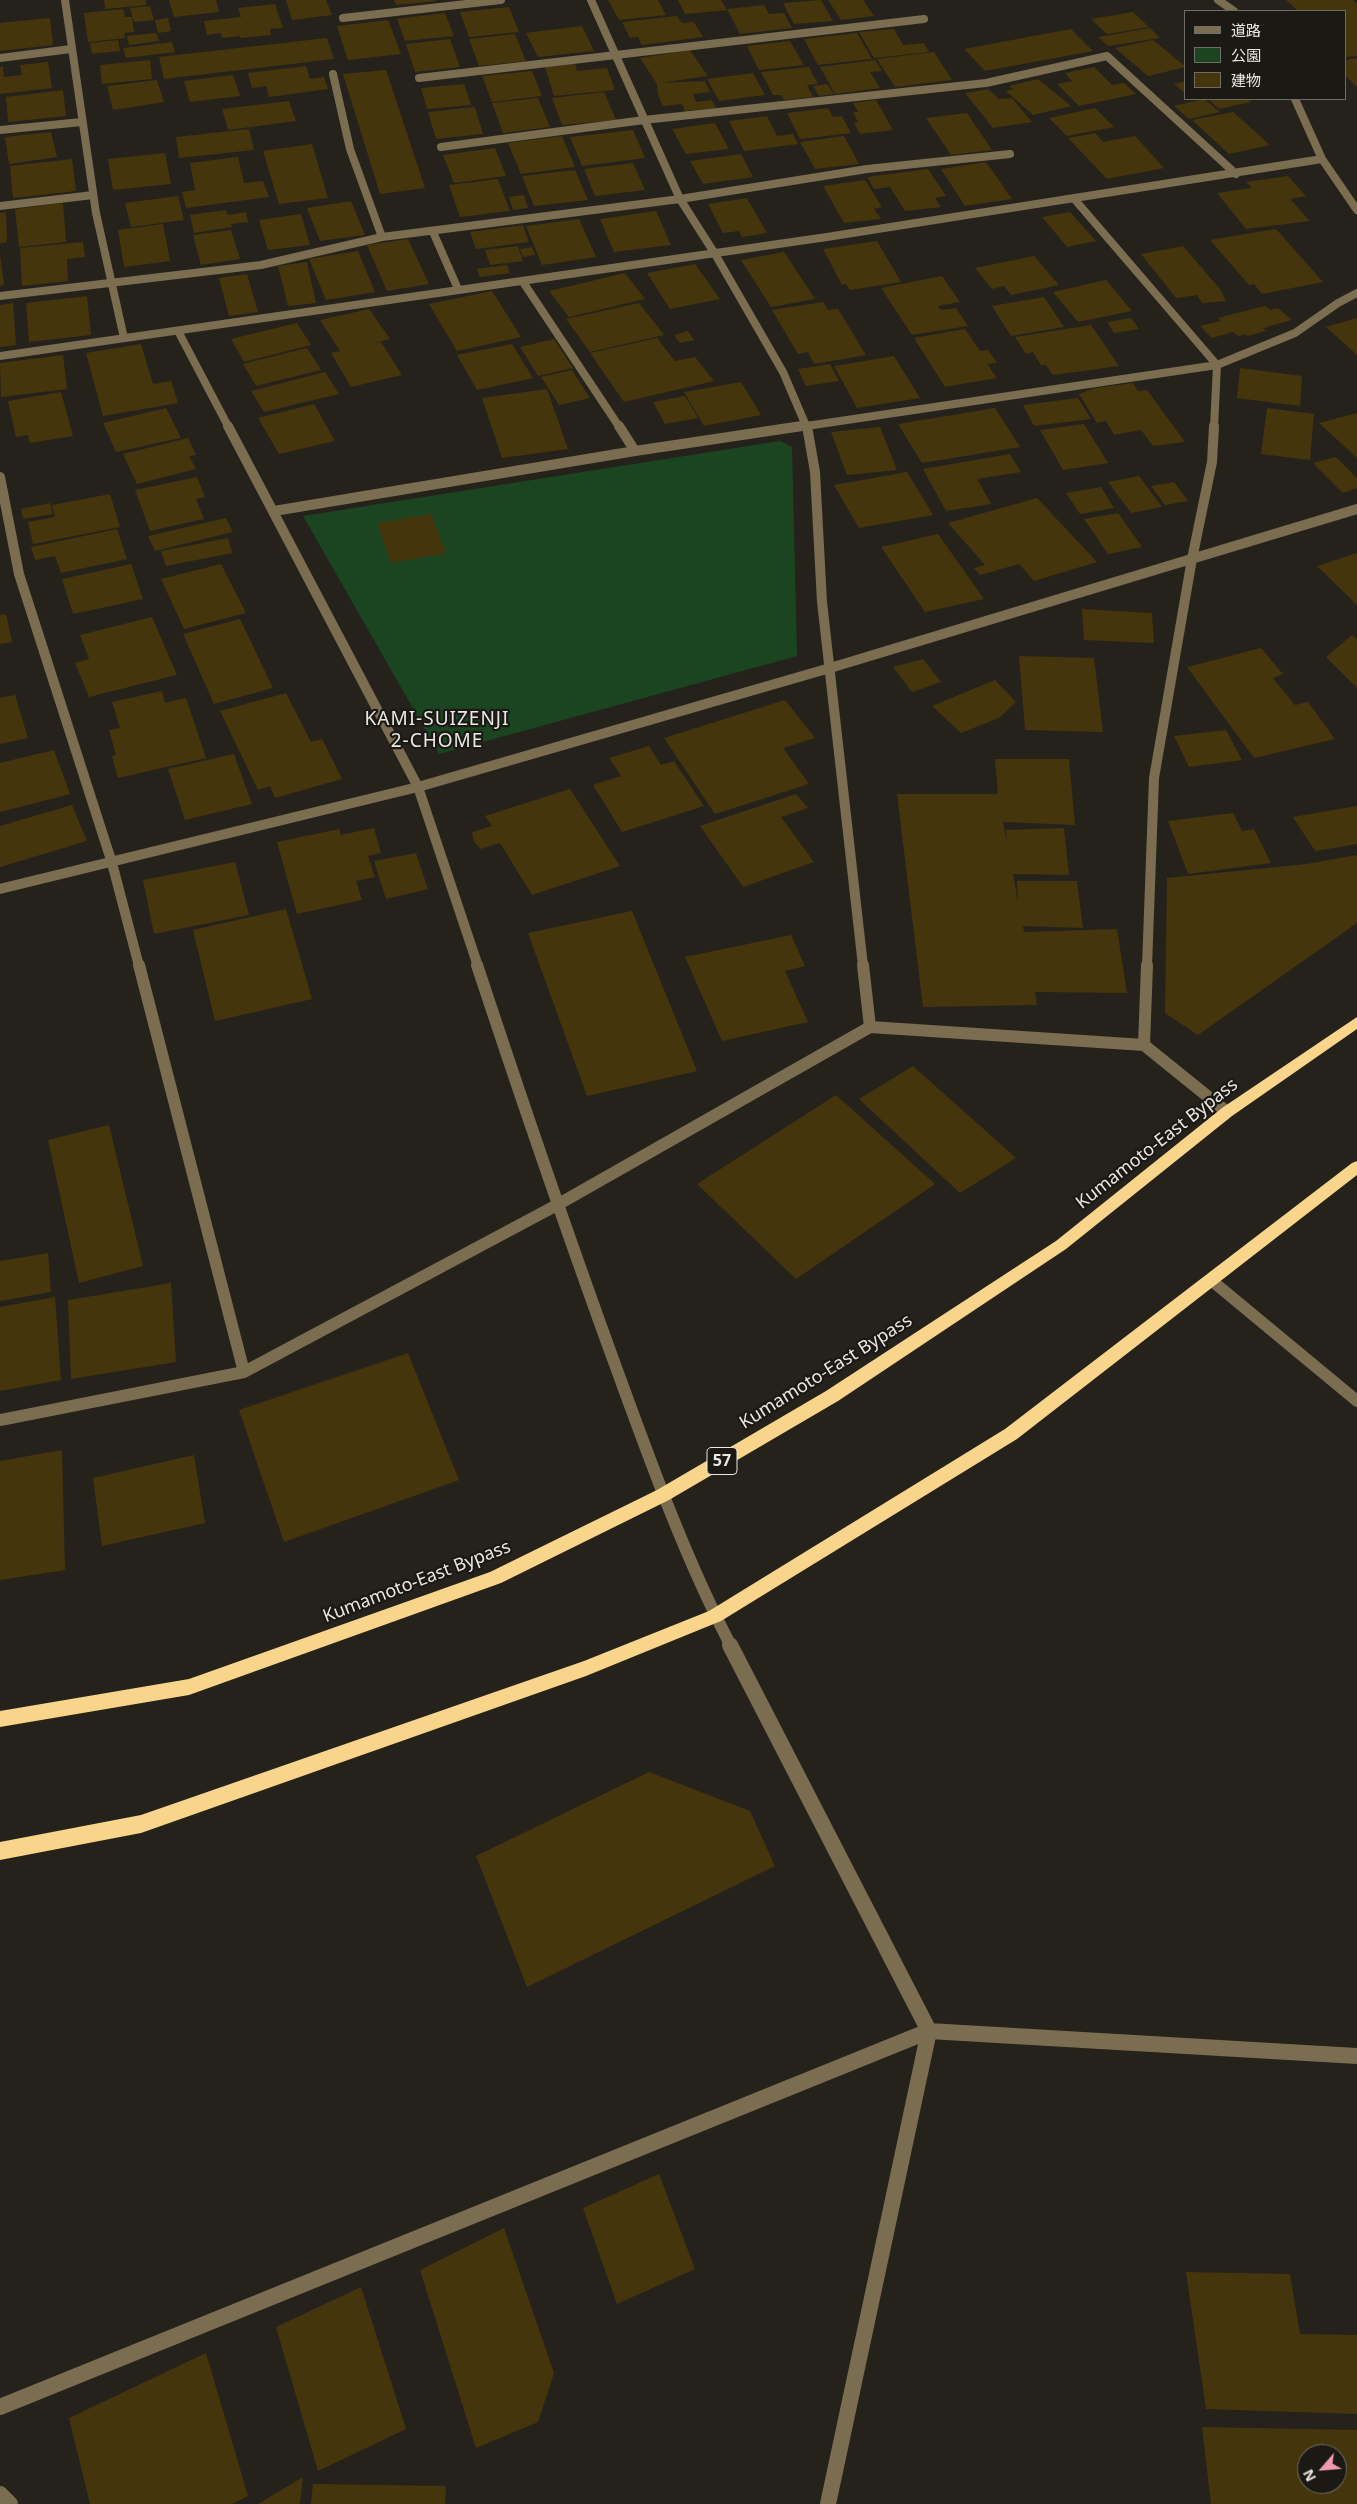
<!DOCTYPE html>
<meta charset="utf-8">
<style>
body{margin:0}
#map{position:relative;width:1357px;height:2504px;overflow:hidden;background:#25221c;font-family:"Noto Sans","Noto Sans JP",sans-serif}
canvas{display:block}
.legend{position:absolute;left:1184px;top:10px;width:162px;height:90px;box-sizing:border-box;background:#1b1913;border:1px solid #6e6c67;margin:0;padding:6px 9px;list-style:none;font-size:15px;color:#eae8e4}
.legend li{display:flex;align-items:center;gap:10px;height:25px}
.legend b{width:25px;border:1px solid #6e6c67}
.north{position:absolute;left:1297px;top:2444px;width:50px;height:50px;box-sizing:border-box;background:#1b1913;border:1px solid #6e6c67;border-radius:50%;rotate:243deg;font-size:14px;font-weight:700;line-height:20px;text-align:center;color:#eae8e4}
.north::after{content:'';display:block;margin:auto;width:18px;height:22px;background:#f29aad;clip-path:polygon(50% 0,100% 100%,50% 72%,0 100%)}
</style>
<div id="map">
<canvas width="1357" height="2504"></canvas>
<ul class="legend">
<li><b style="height:6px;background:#7a6d50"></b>道路</li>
<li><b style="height:14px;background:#1b4521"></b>公園</li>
<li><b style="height:14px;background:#45350c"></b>建物</li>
</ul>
<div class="north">N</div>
</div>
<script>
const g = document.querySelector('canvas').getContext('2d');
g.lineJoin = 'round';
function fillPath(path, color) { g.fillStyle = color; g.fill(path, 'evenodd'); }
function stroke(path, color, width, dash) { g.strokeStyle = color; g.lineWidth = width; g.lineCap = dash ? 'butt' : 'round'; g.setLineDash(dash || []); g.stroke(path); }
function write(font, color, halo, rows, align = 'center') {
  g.font = font + ' "Noto Sans",sans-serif'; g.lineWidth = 4.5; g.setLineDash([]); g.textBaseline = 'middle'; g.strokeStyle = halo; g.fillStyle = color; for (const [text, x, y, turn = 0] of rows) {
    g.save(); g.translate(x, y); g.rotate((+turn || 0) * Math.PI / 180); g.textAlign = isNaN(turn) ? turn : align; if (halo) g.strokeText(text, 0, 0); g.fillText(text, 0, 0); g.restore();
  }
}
fillPath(new Path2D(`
 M780 441 792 447 797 656 439 754 303 516Z`), '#1b4521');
fillPath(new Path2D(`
 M104 0H146V5L105 9Z
 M169 0H216L219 12 174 17Z
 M286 0H326L332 15 292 20Z
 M394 0H435L436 1 396 5Z
 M608 0H658L666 15 619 20Z
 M678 0H721L727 10 685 14Z
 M821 0 833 21 794 24 783 3Z
 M828 0H863L874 16 841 20Z
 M1286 0H1353L1357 4V56L1346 57V11H1298Z
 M275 4 283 28 270 29 271 35 240 38V36L222 38 221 33 207 35 204 21 241 17 238 8Z
 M764 5 769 14 784 13 792 28 740 34 727 9Z
 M150 6 154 20 134 22 130 8Z
 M509 7 519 32 469 37 460 12Z
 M123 9 125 17H132L134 32 124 33 125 38 88 42 84 13Z
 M1133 12 1149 27 1107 34 1091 19Z
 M445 13 454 36 405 41 397 19Z
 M677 16 682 23 694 22 703 37 642 45 638 37 630 38 622 22Z
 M50 18 53 45 0 51V23Z
 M168 18 171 31 158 33 155 20Z
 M388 20 401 54 348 60 337 26Z
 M582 26 594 51 538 57 526 33Z
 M1150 28 1160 38 1108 46 1098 37Z
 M894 29 903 45 924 43 929 52 874 58 859 32Z
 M1071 29 1093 51 985 71 964 49Z
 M156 33 159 41 129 45 127 36Z
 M857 33 872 59 818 65 804 39Z
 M515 34 526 61 479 66 469 39Z
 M327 38 334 59 164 79 159 57Z
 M450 39 460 67 415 72 406 44Z
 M118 40 120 51 92 54 90 43Z
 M1153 40 1186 67 1148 76 1115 48Z
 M790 41 804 65 759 70 747 46Z
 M172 42 175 52 126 58 123 48Z
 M690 50 708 76 659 83 705 81 710 92 693 94 696 102 712 100 716 108 685 111 682 104 663 106 658 95 657 84 640 58Z
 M934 52 952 80 895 87 877 59Z
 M1357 58V87L1346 76V60Z
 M150 60 152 79 102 84 100 65Z
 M875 60 882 71 870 72 880 88 835 94 820 67Z
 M48 62 52 88 0 94V67H3L4 77 22 75 20 65Z
 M575 64 577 71 607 68 615 90 554 96 545 67Z
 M306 66 310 79 324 77 328 89 269 97 266 86 252 88 248 73Z
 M809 67 818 84 807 85 813 97 784 100 781 95H773L761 72Z
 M1094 67 1112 85 1124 83 1136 94 1079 106 1057 84 1072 81 1065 73Z
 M386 70 425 188 380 194 343 74Z
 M532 71 542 96 492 102 482 76Z
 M753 73 765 95 719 101 707 79Z
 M233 75 240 96 190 102 184 81Z
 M1038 79 1071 106 1033 115 1006 91 1013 89 1009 86Z
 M157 80 164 102 113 110 107 86Z
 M1186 81V94L1174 84Z
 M464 84 471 105 427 109 421 88Z
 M827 84 834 94 819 96 813 86Z
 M988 89 999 99 1012 98 1032 122 993 128 965 93Z
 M63 90 66 116 8 122 6 97Z
 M604 92 616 120 562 125 552 98Z
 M538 98 550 127 503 133 492 103Z
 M1204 99 1220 112 1189 119 1174 106Z
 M1208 99H1247L1251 102 1219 109Z
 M876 100 893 130 860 134 854 123 858 122 853 112H858L853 103Z
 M289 101 296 121 228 130 222 109Z
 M475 107 483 134 436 139 428 112Z
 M828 108 833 117 842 116 851 133 800 139 787 113Z
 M1095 108 1114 127 1067 136 1049 118Z
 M1233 112 1270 145 1229 154 1192 120Z
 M967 113 992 150 951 155 926 118Z
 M767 116 777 136 793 134 798 144 744 151 729 121Z
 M715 123 729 149 686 154 672 129Z
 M249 129 254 150 179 158 176 137Z
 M633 130 645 158 582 166 570 137Z
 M51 132 57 157 9 164 5 137Z
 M1095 133 1103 142 1135 136 1164 168 1107 179 1068 138Z
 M562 136 575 167 521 174 508 143Z
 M844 136 859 164 815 169 800 142Z
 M312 144 328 198 279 204 263 151Z
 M495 148 506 176 454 183 443 155Z
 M165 153 171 184 113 190 108 159Z
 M741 154 753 177 703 184 690 161Z
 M238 157 244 183 263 181 269 197 186 208 182 192 195 190 190 163Z
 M72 159 76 191 13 198 10 166Z
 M986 162 1012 199 965 206 941 169Z
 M633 163 645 190 595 196 584 169Z
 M928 169 946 196 935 198 941 207 905 211 890 187 874 189 867 177Z
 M575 170 588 200 534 206 522 176Z
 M1288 176 1306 196 1290 199 1310 221 1246 229 1217 193 1252 188 1246 182Z
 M498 179 510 211 460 217 449 185Z
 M865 180 882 207 874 209 881 219 844 223 823 186Z
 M524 195 528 208 513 210 509 197Z
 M178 196 184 220 131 227 125 203Z
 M747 198 767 233 742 237 739 231 723 233 708 204Z
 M351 201 365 235 320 241 307 208Z
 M63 203 66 242 19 247 15 209Z
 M226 210 228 215 246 212 248 222 231 224 232 227 194 233 190 215Z
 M656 211 671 245 614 252 600 219Z
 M6 212 7 242 0 243V213Z
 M1070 212 1096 241 1067 247 1042 217Z
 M301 214 310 245 268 250 259 220Z
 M579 219 596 257 542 265 526 226Z
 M163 224 170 261 124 267 118 230Z
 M523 225 529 242 476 249 470 232Z
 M1276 229 1323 282 1262 294 1254 284 1249 285 1210 240Z
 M231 230 240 259 201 265 193 235Z
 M408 239 429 284 387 291 367 245Z
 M877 241 901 282 850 290 846 284 842 285 823 249Z
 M83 242 85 257 67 259 68 281 22 286 20 248Z
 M518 246 523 261 490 265 485 250Z
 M1183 246 1220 289 1226 301 1202 303 1197 295 1176 298 1141 254Z
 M532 247 535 255 523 257 520 249Z
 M358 251 375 292 326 300 309 259Z
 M784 252 815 299 771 307 741 260Z
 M0 254 4 285 0 286Z
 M1034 256 1059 285 1011 295 1004 286 992 289 975 268Z
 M307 262 316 303 288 306 278 266Z
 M695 264 720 299 670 309 647 273Z
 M507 265 510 273 480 277 477 269Z
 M625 273 645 299 569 317 549 291Z
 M247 274 258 312 229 316 219 278Z
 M942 276 960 302 938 306 941 310 956 308 968 326 912 335 881 288Z
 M1106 280 1132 311 1078 322 1053 292Z
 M492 291 521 337 457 351 429 304Z
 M87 296 91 335 29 342 26 303Z
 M1044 297 1064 327 1011 336 992 306Z
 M823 302 828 310 838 309 866 355 814 364 808 352 798 354 772 310Z
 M13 303 16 345 0 347V305Z
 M639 303 664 335 590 352 566 319Z
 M1265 306 1270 310 1278 308 1292 320 1263 328 1266 331 1247 336 1245 334 1238 336 1233 332 1212 338 1200 326 1221 321 1218 318Z
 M369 309 390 339 371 344 381 342 402 375 351 387 331 353 340 351 320 320Z
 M1131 318 1139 329 1114 333 1107 322Z
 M1357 318V355L1326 327Z
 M297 323 311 345 244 362 231 339Z
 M1091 325 1119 366 1053 375 1046 365H1041L1033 352 1026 354 1015 337Z
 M965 329 980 351 988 350 997 363 987 364 997 378 945 387 914 338Z
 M688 331 694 340 680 343 674 335Z
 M657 338 675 361 695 357 714 381 624 402 590 353Z
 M554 339 573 368 538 376 520 347Z
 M141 344 153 384 171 381 178 403 103 416 86 353Z
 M512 344 533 378 477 390 457 355Z
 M307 348 321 370 256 386 243 364Z
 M63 355 67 389 1 397 0 363Z
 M894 356 920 398 857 408 834 366Z
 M830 364 839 381 806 386 798 369Z
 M1240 368 1302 376 1300 406 1237 398Z
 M572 370 590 398 559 405 541 377Z
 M325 372 339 394 264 412 251 391Z
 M741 382 761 415 704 426 684 392Z
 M1133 383 1138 391 1147 390 1185 442 1153 446 1141 430 1114 435 1106 421 1097 423 1079 394 1095 388Z
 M547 389 568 449 502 458 482 398Z
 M61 392 73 436 30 443 28 435 16 437 8 401Z
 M685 396 698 418 665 424 653 402Z
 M1078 398 1091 419 1034 426 1023 405Z
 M314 404 335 441 279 454 258 418Z
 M166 408 181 438 116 452 103 423Z
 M995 408 1020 447 922 463 898 424Z
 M1267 408 1314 414 1310 460 1261 454Z
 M1357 413V458L1319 423Z
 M1084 424 1108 463 1063 470 1040 430Z
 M880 427 897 470 847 475 831 432Z
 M188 438 196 455 189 456 196 469 137 484 123 454Z
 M1010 454 1021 472 977 479 991 504 946 511 923 469Z
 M1336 457 1357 478V488L1343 493 1313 463Z
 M907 472 933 515 859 528 834 485Z
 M1139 476 1162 507 1131 513 1108 482Z
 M197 477 205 497 196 499 204 519 150 531 135 490Z
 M1174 482 1188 501 1165 505 1151 486Z
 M1101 487 1114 508 1080 514 1066 493Z
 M110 494 120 527 33 544 28 522 55 517 52 505Z
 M1037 498 1097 562 1034 581 1019 564 980 575 974 568 985 565 948 523Z
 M50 503 53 514 23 519 21 509Z
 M1118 513 1142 547 1108 554 1084 519Z
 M431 514 446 553 391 563 377 523Z
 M226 518 233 532 155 551 148 536Z
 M117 529 127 559 61 573 55 556 35 560 31 547Z
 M938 534 984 599 925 612 881 547Z
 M228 538 232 553 166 566 161 551Z
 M1357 553V605L1317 566Z
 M131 564 143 599 73 614 62 579Z
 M221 564 246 613 184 629 161 579Z
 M1082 609 1152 613 1154 643 1084 640Z
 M6 614 12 642 0 644V615Z
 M152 617 177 675 89 697 75 663 89 659 80 635Z
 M240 619 273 688 214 704 183 634Z
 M1352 635 1357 639V688L1326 657Z
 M1261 648 1283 674 1273 678 1295 705 1308 702 1335 739 1254 758 1187 667Z
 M1019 656 1094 658 1103 732 1025 730Z
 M923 659 941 682 912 692 893 667Z
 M995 680 1016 702 999 718 961 733 932 706Z
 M162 691 165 703 186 698 206 758 118 778 112 756 116 755 109 730 120 728 112 702Z
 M286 693 311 742 322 739 342 779 275 798 270 786 258 790 220 711Z
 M15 695 28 738 0 744V698Z
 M785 700 815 738 783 748 809 784 715 814 664 738Z
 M1226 730 1242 760 1189 767 1174 736Z
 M649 746 661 765 674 761 704 806 622 832 593 785 621 776 609 758Z
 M54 750 70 794 0 812V763Z
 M234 754 252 804 185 820 168 769Z
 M995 759H1069L1075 825 1003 822 1007 843 1006 830 1064 828 1069 875 1013 874 1018 903 1017 881H1077L1083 928 1023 926 1024 932 1117 929 1127 993 1035 992 1037 1005 923 1007 897 794H998Z
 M570 789 620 866 532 895 500 843 481 849 474 842 472 832 492 826 485 816Z
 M796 794 808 808 781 817 814 862 743 887 700 826Z
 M72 805 87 841 0 867V826Z
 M1357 806V844L1315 851 1293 817Z
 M1233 813 1242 831 1254 829 1271 863 1188 874 1168 821Z
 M374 828 381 853 368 856 375 877 356 881 362 900 297 914 277 842 339 829 341 835Z
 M416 853 428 889 386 899 374 861Z
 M1357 855V923L1198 1035 1165 1013 1167 878 1307 864Z
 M235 862 249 915 154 934 143 880Z
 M286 909 312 999 215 1021 193 930Z
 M632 911 697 1071 587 1096 528 933Z
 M791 935 805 966 785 971 808 1022 722 1041 685 957Z
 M913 1066 1016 1158 960 1193 859 1099Z
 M836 1095 935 1184 796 1279 697 1184Z
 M109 1125 143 1266 79 1283 48 1140Z
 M48 1253 51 1292 0 1301V1261Z
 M171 1283 176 1362 71 1379 68 1300Z
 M55 1297 61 1380 0 1391V1307Z
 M408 1353 459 1480 284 1542 239 1410Z
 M62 1450 65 1570 0 1580V1461Z
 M194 1455 205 1523 102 1546 93 1478Z
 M649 1772 750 1811 775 1866 527 1987 476 1856Z
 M659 2174 695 2269 617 2304 583 2208Z
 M504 2228 554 2373 538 2422 476 2448 420 2270Z
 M1186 2272 1290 2274 1300 2334 1357 2335V2414L1206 2409Z
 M361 2287 406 2429 318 2471 276 2327Z
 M206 2353 248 2496 232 2504H90L69 2418Z
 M1202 2427 1357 2430V2504H1211ZM1307 2454H1337V2484H1307Z
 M303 2477 300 2504H258Z
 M313 2484 446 2486 445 2504H311Z`), '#45350c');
stroke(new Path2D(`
 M65 0 96 213 124 338
 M591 0 680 199 715 254 783 372 807 428
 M1218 0 1234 11
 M343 18 501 0
 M0 58 71 49
 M333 74 350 149 382 237
 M419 78 924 19
 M1295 99 1322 159 1357 210
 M0 130 82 122
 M441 147 644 120 986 83 1107 56 1236 174
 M1076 201 1217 365 1214 428
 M0 206 93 195
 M433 232 458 289
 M523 282 620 428
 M0 296 261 265 382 237 680 199 867 169 1010 154
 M178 331 229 428
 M0 356 827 237 1322 159
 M793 428 1217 365 1295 333 1338 303 1357 293`), '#7a6d50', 8);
stroke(new Path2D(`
 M228 426 418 787 478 966
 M619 426 635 451
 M807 426 815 472 822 602 863 966
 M0 477 19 574 112 863 139 966
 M274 511 635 451 802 426
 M0 889 418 787 830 668 1357 509
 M1147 966 1154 778 1192 559 1212 462 1214 426`), '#7a6d50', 10);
stroke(new Path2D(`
 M139 965 244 1372
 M477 965C522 1101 568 1236 617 1370 651 1463 685 1558 731 1646
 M863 965 870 1027
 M1144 1045 1147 965
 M1211 1280 1357 1401
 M0 1420 244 1372 557 1205 870 1027 1144 1045 1227 1112`), '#7a6d50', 12);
stroke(new Path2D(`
 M730 1645 929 2031 828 2504
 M0 2407 929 2031 1357 2056
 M0 2494 10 2504`), '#7a6d50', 16);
fillPath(new Path2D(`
 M1357 1017V1029L1232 1116 1066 1249 838 1401 669 1500 501 1583 189 1695 0 1727V1711L189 1679 490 1572 657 1490 826 1391 1056 1241 1222 1108Z
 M1357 1161V1175L1017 1439 721 1621 586 1676 141 1833 0 1860V1842L141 1815 584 1661 709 1611 1005 1429 1352 1163Z`), '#f8d58b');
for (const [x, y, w] of [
 [722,1461,30]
]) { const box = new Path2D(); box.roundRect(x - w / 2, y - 13.5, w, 27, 4); g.fillStyle = '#1b1913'; g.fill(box); stroke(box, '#eae8e4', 1); }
write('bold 16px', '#eae8e4', null, [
 ["57",722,1461]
]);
write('18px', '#eae8e4', '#1b1913', [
 ["Kumamoto-East Bypass",1157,1144,-38],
 ["Kumamoto-East Bypass",826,1372,-32],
 ["Kumamoto-East Bypass",417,1582,-21]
]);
g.letterSpacing = '1px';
write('19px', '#eae8e4', '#1b1913', [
 ["KAMI-SUIZENJI",437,720],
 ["2-CHOME",437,742]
]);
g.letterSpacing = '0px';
</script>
